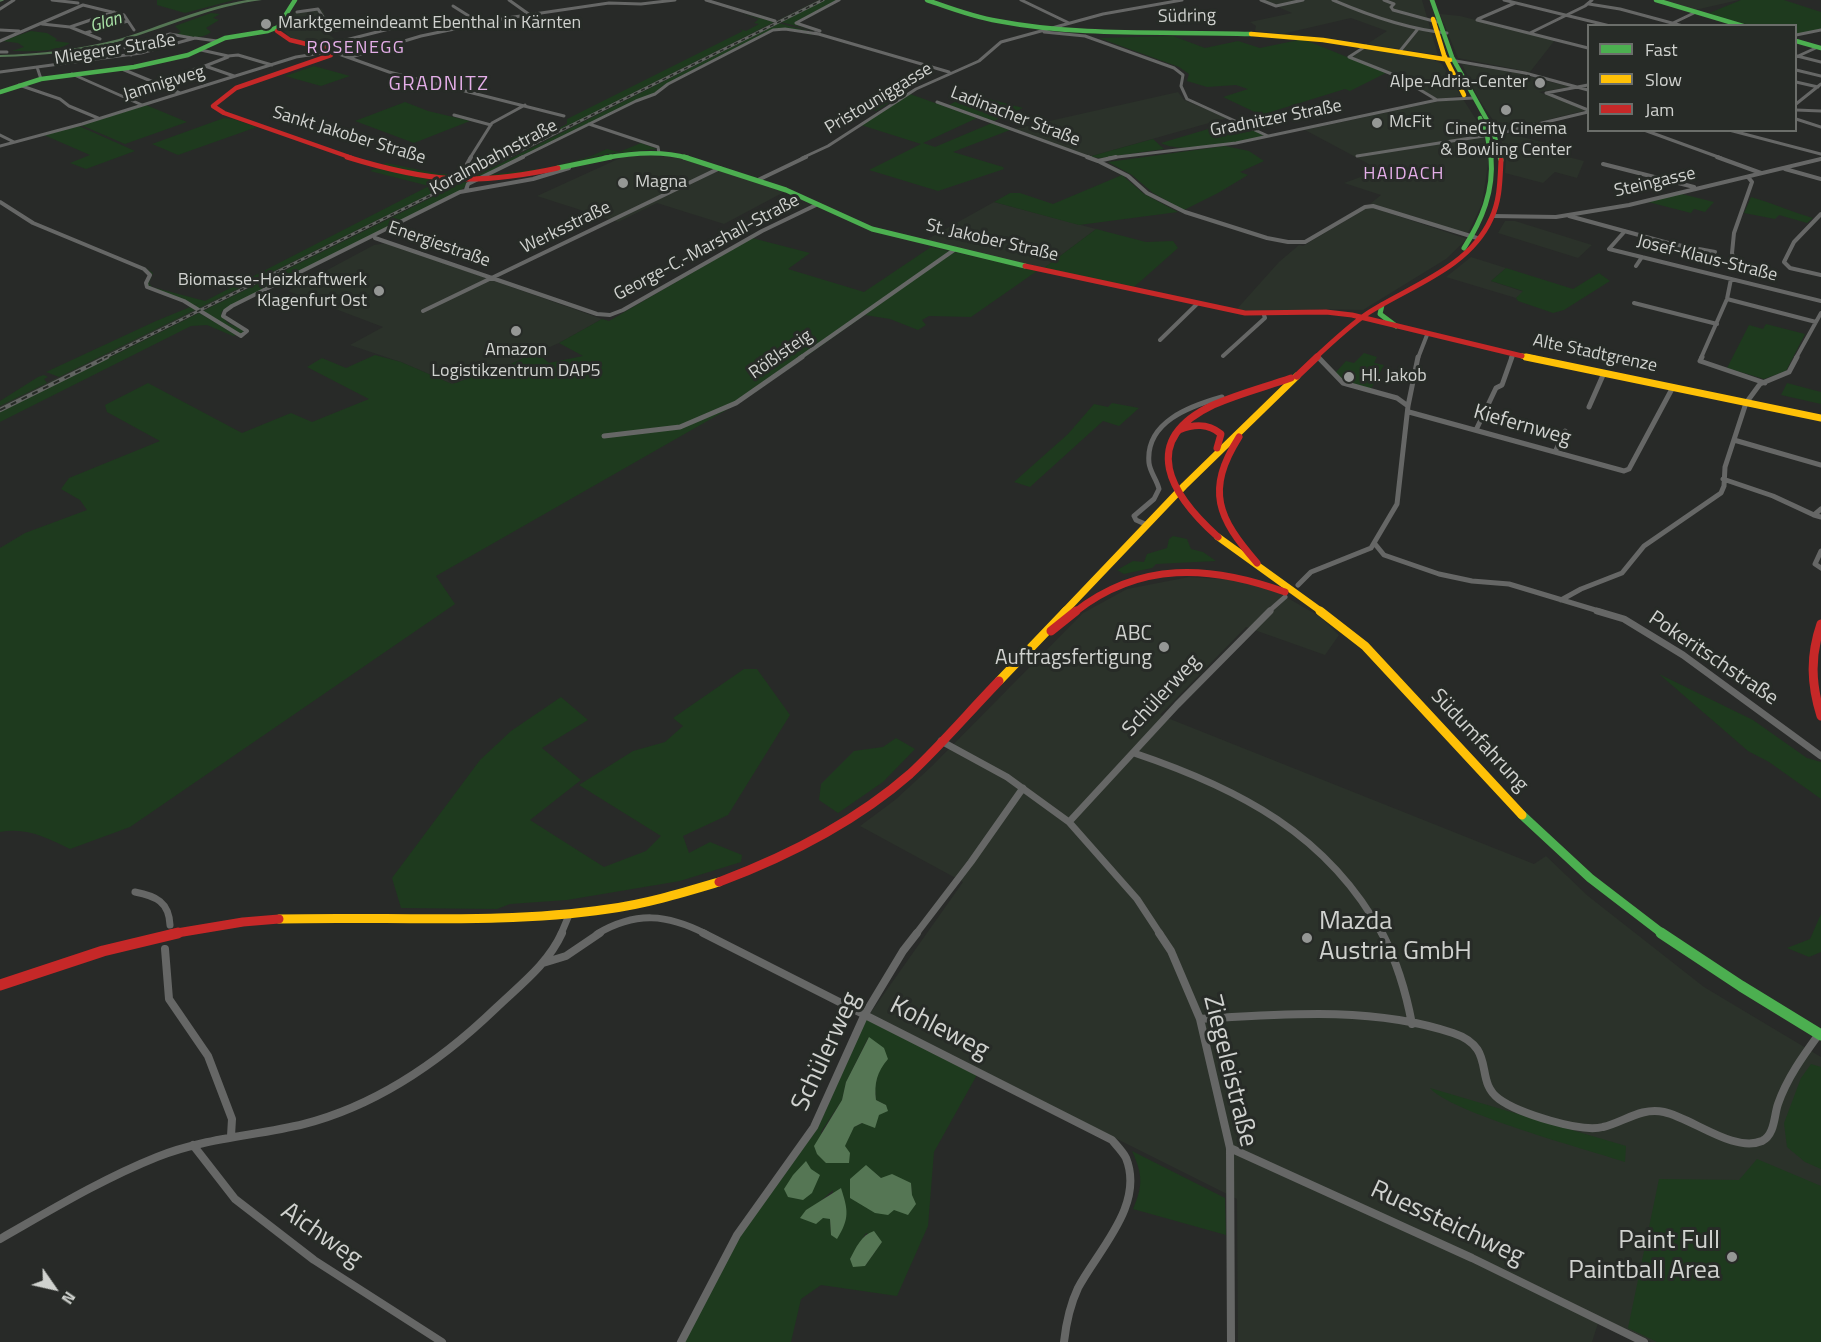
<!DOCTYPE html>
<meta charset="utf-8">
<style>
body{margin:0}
#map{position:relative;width:1821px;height:1342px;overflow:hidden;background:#282a28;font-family:"Titillium Web",sans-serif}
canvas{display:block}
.legend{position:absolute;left:1587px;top:24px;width:210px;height:108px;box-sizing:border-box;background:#272b27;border:2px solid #6b6e6a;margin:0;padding:8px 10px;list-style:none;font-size:18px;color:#d0d2cf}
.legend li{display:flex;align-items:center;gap:12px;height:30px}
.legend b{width:30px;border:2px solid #6b6e6a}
.north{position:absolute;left:24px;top:1258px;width:60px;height:60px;-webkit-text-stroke:4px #272b27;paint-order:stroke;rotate:124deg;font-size:16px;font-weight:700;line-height:24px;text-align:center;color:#d0d2cf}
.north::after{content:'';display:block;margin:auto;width:21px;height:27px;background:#d0d2cf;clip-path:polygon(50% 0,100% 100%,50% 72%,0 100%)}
</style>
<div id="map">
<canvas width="1821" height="1342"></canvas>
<ul class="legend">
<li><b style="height:8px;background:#4caf50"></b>Fast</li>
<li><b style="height:8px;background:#ffc107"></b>Slow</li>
<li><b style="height:8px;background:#c62828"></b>Jam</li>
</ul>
<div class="north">N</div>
</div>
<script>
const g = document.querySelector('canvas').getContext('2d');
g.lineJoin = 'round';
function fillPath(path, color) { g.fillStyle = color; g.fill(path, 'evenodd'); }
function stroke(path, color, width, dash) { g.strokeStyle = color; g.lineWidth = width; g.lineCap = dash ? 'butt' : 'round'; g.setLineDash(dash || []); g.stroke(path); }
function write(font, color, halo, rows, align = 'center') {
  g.font = font + ' "Titillium Web",sans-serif'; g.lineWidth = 6; g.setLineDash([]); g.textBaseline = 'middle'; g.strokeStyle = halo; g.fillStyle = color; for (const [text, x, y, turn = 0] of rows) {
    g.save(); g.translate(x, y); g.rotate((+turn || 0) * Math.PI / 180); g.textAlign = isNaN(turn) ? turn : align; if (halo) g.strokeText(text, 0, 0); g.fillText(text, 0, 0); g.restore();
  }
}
fillPath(new Path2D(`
 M818 0H825L0 412V406Z
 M1262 0H1422L1438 55 1367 44 1387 31 1351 18 1282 34 1255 31 1256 26 1250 22 1292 13Z
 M1659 0H1739L1695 10Z
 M322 9 325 16 344 30 328 34 338 41 320 45 292 39 284 31 291 13Z
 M1440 14 1460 16 1555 40 1530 72 1458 58Z
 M1367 47 1434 60 1442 64 1461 96 1438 99 1398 76 1352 57Z
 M1462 64 1516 73 1570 87 1539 92 1587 110 1506 130 1499 129 1478 98Z
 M1178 92 1184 100 1227 118 1088 157 1014 129Z
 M1463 99 1482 129 1489 157 1482 204 1467 235 1370 204 1381 195 1344 183 1380 170 1305 130 1440 101Z
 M1506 133 1571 149 1564 156 1584 161 1577 178 1555 172 1543 183 1505 173 1506 159 1500 135Z
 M629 154 680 158 784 192 724 224 657 203 618 222 537 196Z
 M994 202 1096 229 1044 268 924 241Z
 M1367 208H1374L1467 239 1446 259 1363 310 1321 309 1279 313 1236 310 1279 262 1299 245 1303 246Z
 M1505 221H1515L1592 245 1578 258 1498 233Z
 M387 243 602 319 559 343 511 364 452 384 401 362 350 345 383 327 288 291 374 245Z
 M1471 257 1506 268 1491 281 1524 292 1516 298 1446 277Z
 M1189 577 1235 580 1279 593 1319 616 1339 635 1325 655 1246 627 1160 715 1534 864 1546 856 1588 896 1704 987 1821 1057V1342H1651L1600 1317 1592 1342H1238L1237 1199 869 1015 963 882 860 826 895 800 932 766 1083 613 1127 589Z`), '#2b322a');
fillPath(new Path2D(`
 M157 0H234L185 13 157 5Z
 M825 0H838L795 22 798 26 818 32 781 22Z
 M1741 0H1784L1821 12V29L1796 35V26L1749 25 1707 14Z
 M211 13 220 14 213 18 219 20 206 28 211 32C201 40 189 37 177 34L181 32 175 26Z
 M743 14 774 22 461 179 420 175 382 165 386 163 440 174H467L567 124V119L743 31 739 29 746 31 759 24 754 23 759 19Z
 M779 23 811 32V35L786 28 772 30 664 85 656 92 476 179H470Z
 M31 31 47 33 57 39 55 41 70 43C55 53 30 51 12 51L24 47 18 43 2 41Z
 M1173 36 1205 48 1238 41 1260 48 1303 39 1386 73 1350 91 1345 89 1261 115 1223 97 1248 89 1236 85 1207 87 1187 81 1189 74 1179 67 1099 38Z
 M314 66 350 76 321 86 285 76Z
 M879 94 896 98 876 111 856 105Z
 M910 94 977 118 923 143 935 147 992 123 1010 130 953 152 1003 167 1004 169 938 191 869 170 921 144 861 125Z
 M970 94 1023 108 994 121 949 105Z
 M405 102 428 111 470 121 414 143 355 121Z
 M146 105 187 122 125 144 81 125Z
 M224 118 233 119 257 127 178 155 152 144Z
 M1235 121 1263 135 1262 137C1236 142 1184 155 1161 143Z
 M79 126 135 151 86 169 70 163 90 155 44 135Z
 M1153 139 1164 149 1101 158 1088 157Z
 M641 143 657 149 607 154 527 173 480 178 487 175 547 168 589 157 607 149 619 152Z
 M1225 146 1249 151 1264 161 1240 172 1248 175 1218 193 1184 210 1153 193 1132 175 1108 162Z
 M378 168 454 182 59 377 46 372 156 321 200 303 194 305 147 285 152 274 147 268 153 273 149 283 152 287 205 301 429 186 370 171Z
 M1122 175 1144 194 1178 212 1079 225 994 202 1010 193H1020L1053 204Z
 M463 182H470L460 191 222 311 221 315 228 323 244 330 243 333H238L203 311Z
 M1678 193 1714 202 1705 212 1694 209 1691 213 1648 202Z
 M1751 197C1773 203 1791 212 1813 218L1807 223 1779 215 1775 219 1744 213Z
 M1096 229 1146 242 1173 241 1178 248 1133 288 1044 268Z
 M752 238 810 253 788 269 864 292 931 247 1037 271 971 317 929 316 922 320 926 325 918 330 890 319 865 315 744 400 436 576 455 604 130 827 70 849C47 838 27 827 0 832V548L25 533 87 510 80 500 61 489 69 478 160 441 107 412 105 405 148 383 242 433 291 413 312 422 369 399 307 367 322 358 346 368 375 355 401 362 452 384 511 364 536 352 549 363 583 356 559 343 602 319 609 321Z
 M1506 268 1573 289 1599 273 1610 281 1564 310 1553 313 1518 301 1516 298 1523 291 1491 281Z
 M199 313 237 335 233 336 207 325 191 326 0 422V412Z
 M1766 324 1805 334 1786 371 1764 379 1727 368 1749 325 1763 329Z
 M1364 353 1377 357 1374 363 1384 365 1371 389 1338 379 1336 372 1346 361 1354 363Z
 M44 375 48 377 44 379 47 383 0 406V401L38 377Z
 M1787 383 1821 392V404L1781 395Z
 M1112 403 1139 408 1119 426 1103 421 1030 487 1014 482 1068 434 1094 404 1108 407Z
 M1173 536 1187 539 1191 549 1203 552 1216 561 1156 564 1152 568 1124 574 1117 570 1133 561 1144 562 1147 554 1167 548 1169 539Z
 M744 669H757L790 715 728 815 683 836 689 853 710 842 742 855 741 862 680 881 567 900 510 904 497 909 401 908 392 878 480 760 511 731 561 697 588 720 542 748 581 780 530 820 604 867 646 851 661 836 579 785 633 751 665 742 683 726 673 718Z
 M1659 674 1753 720 1807 758 1821 762V799L1769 762 1748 751Z
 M896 738 915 749 883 782 838 813 819 800 821 784 854 751 883 747Z
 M1821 914V952L1809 957 1787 948 1810 939Z
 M865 1014 978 1073 934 1152 928 1226 897 1296 821 1285 801 1299 791 1342H681L737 1235 814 1127ZM868 1038 878 1071 875 1088 876 1100 886 1105 879 1115 854 1127 836 1163H826L821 1132 842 1100 846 1082ZM874 1172 881 1178 911 1183 912 1195 850 1179ZM833 1190 831 1235 830 1219 806 1210 815 1206ZM866 1233 882 1242 865 1266 850 1259Z
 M1811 1064 1821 1067V1169L1805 1162 1787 1147 1784 1123 1801 1078Z
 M1430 1088 1626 1146 1625 1162C1588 1150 1449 1112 1430 1088Z
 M1132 1151 1225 1198 1226 1235 1133 1209C1143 1186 1143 1175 1132 1151Z
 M1757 1159 1821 1186V1342H1657L1628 1328 1659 1179 1739 1180Z`), '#1e3a1e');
fillPath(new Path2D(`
 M247 0H262C214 6 170 26 124 40 84 52 41 56 0 57V55C40 54 81 49 119 39 162 26 202 7 247 0Z
 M869 1037 884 1048 888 1059C877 1072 874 1083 876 1100L886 1105 888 1111 879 1115 875 1128 862 1123 854 1127 845 1146 850 1153 849 1163H826L817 1154 814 1146 842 1100 846 1082Z
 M806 1161 811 1169 820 1175 812 1193 803 1200 788 1197 784 1189 793 1175Z
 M866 1165 881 1178 892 1174 911 1183 912 1195 916 1204 908 1215 894 1210 888 1215 875 1213 850 1198V1179Z
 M841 1188C848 1210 850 1218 837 1239L831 1235 830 1219 823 1218 816 1224 800 1218 806 1210Z
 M874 1231 882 1242 865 1266 853 1267 850 1259C856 1248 861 1235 874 1231Z`), '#557654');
stroke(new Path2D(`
 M0 1 3 0`), '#557654', 1.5);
stroke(new Path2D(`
 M52 0 78 3
 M509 0 530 15
 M706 0 775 21
 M1021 0 1069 23
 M1261 0 1276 6 1303 0
 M1333 0C1370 16 1407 29 1447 33
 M1384 0 1394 4 1391 7 1393 10 1437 22
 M1504 0 1610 26
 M1589 4 1620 9 1683 26
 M83 5 124 15 128 21
 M453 6 480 23
 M0 9 14 0
 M297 12 318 9 323 17 334 24
 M1478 19 1515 3
 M1477 20 1588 48
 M1673 23 1696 12
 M42 24 70 27 85 33
 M70 27 114 12
 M0 30 19 31
 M820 31 796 23 839 0
 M1044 32 1085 36 1174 68 1183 75 1181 86 1187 99 1268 136
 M815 33 949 72
 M1530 33 1585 6 1592 0
 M1796 35 1821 30
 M100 39 85 33 128 21 134 30
 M0 41 83 5
 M1366 46 1349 57 1397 76 1437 100
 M318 47 393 28
 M201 50 228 56 238 55 272 65
 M1400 51 1417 30
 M0 52H7
 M336 53 389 72 564 116
 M131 55 125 48 170 34 192 38
 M1797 56 1821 62
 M228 57 205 66 234 76
 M351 57 421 36 507 18 609 3 641 4 675 0
 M1796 57 1818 47
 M1450 60 1525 73 1588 90
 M59 64V58L87 55
 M37 67 41 79
 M122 69 180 93
 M1796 70 1821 76
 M0 72 141 53 195 38 217 41
 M72 74 142 105
 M154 82 205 66
 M1796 82 1818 87
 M19 85 60 99 69 106 98 118
 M1588 85 1546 93 1588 110
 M937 102 1091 158
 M1796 104 1821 84
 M1796 110 1821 111
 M454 115 491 125
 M1796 119 1821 127
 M589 124 658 147 659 153
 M1644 130 1721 158
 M1729 130 1821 154
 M0 135 14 142
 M0 146 82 124 296 57 322 53
 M1357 156 1496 134 1588 112
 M470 158 492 123 525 105
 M520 158 636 101 655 94 668 84 773 30 785 29 818 34
 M802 158 828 146 916 89 979 61 1001 42 1103 14 1182 0
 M1109 158 1236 143 1437 100 1473 98`), '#666766', 3);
stroke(new Path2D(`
 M1087 157 1098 161 1116 157
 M1717 157 1761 173
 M1100 162 1128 176 1147 193 1185 212 1267 238 1288 242H1305L1365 207 1373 206 1477 238
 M467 164 471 157
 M1603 164 1694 187
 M1785 169 1821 179
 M758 180 806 157
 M466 190 468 184 523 157
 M0 202 33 223 144 269 150 275 146 283 147 287 184 301 241 336 247 331 223 316 225 311 232 306 460 192 533 179 569 168
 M1821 214 1794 242 1784 262 1790 268 1821 275
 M1493 216 1556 217 1629 205 1821 159
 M1569 216 1672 244 1715 252
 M1625 231 1609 249 1821 301
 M375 238 597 314 610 315 623 310 762 231 816 205
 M1636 266 1642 257
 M1746 266 1734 260 1732 253 1734 233 1752 182 1748 177
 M1727 299 1816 322
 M1634 303 1717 324
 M423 311 720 168
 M1160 340 1197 304
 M1223 356 1265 318 1264 315
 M800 358 954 250
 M1418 358 1427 335
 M1511 358 1513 354
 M1701 358 1727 299 1731 279
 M1796 358 1821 313`), '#666766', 4);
stroke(new Path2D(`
 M1318 357 1343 383 1397 398 1408 406
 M1702 357 1700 361 1765 383
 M1589 407 1604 373
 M1409 412 1624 471 1629 469 1673 387
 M1476 430 1496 388 1502 385 1512 357
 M604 436 680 427 736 403 802 357
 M1734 440 1821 465
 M1555 452 1565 431
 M1723 479 1773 496 1814 515
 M1821 509 1814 515 1821 517
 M1145 524 1136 520 1134 516 1154 499 1159 489C1157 480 1150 472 1149 463 1145 422 1190 406 1222 397
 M1375 544 1384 555 1439 574 1472 581 1509 584 1602 612
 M1821 551 1815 564 1821 568
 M1298 585 1311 572 1371 548 1397 504 1408 406 1418 357
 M1561 600 1581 589 1622 573 1644 546 1721 493 1724 486 1725 467 1746 403 1760 384 1789 372 1797 357
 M1268 612 1285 597`), '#666766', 5);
stroke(new Path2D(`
 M1597 611 1624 619 1683 655 1821 756
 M941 741 1007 777 1069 822 1137 899 1160 934
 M1134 753C1238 788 1328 834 1382 934
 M1069 822 1177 705 1270 611
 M135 892C156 896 169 902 170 925
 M561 934 569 915
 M597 934C636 911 667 914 706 934
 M916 934 971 862 1023 788`), '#666766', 7);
stroke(new Path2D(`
 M703 933 1112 1140C1117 1146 1123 1152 1126 1158 1145 1205 1098 1250 1078 1288 1070 1305 1066 1324 1064 1342
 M1159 933 1171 951 1200 1019 1230 1148 1231 1342
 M1382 933C1397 962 1406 992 1412 1024
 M165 949 169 999 208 1056 232 1119 231 1136
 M543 963 566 956 600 933
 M1200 1019C1282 1014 1373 1006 1453 1033 1498 1048 1473 1080 1499 1099 1518 1113 1581 1133 1603 1127 1624 1122 1641 1107 1664 1112 1692 1118 1734 1153 1762 1141 1775 1135 1774 1115 1778 1104 1787 1078 1803 1056 1819 1034
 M193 1145 235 1199 314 1260 442 1342
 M1230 1148 1472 1258 1644 1342
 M0 1239C51 1210 102 1179 157 1157 204 1138 255 1136 304 1124 378 1105 442 1060 496 1008 520 985 548 964 562 933
 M681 1342 737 1235 814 1127 865 1014 903 951 917 933`), '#666766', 8);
stroke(new Path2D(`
 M927 0C950 8 973 17 998 21 1081 37 1167 31 1251 34
 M1432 0 1452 57 1493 131 1501 158
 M1656 0 1743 26
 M1796 41 1821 48
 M0 92 41 79 134 67 188 55 225 38 268 31 278 27 295 0
 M1480 118 1487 135 1491 158
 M604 158C631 153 661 150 688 158`), '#4caf50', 4.5);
stroke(new Path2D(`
 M684 157 786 190 872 229 1025 266
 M1500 157 1501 160
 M558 168 611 157
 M1464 248C1482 220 1494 191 1491 157
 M1382 305 1380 314 1396 326`), '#4caf50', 5);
stroke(new Path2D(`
 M1522 815 1590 878 1663 934`), '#4caf50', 9);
stroke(new Path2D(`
 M1661 933 1741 986 1821 1035`), '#4caf50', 11);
stroke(new Path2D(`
 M1433 19 1444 55 1464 95
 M1251 34 1323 40 1450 60`), '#ffc107', 4.5);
stroke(new Path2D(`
 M1522 356 1534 358`), '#ffc107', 5);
stroke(new Path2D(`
 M1526 357 1821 418
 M1218 537 1322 612
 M1064 612 1184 486 1297 376`), '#ffc107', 7);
stroke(new Path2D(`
 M1320 611 1365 646 1522 815
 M999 681 1066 611
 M279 919C388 916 500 925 608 909 646 904 682 893 719 882`), '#ffc107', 9);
stroke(new Path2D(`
 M277 31 290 40 331 50
 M331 55 236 88 213 106 224 113 352 158`), '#c62828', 4.5);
stroke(new Path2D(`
 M347 157C428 182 475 186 558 168
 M1025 266 1245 313 1326 312 1352 315 1522 356
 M1315 358C1332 342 1349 326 1368 313 1410 286 1469 268 1491 219 1500 201 1500 180 1501 160`), '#c62828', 5);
stroke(new Path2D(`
 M1297 376 1317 357
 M1179 430C1194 424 1208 423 1221 434L1217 448
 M1239 437C1205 491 1218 518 1257 563
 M1218 537C1171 495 1137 441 1213 405 1238 394 1265 387 1291 378
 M1075 612C1140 561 1210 565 1285 592`), '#c62828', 7);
stroke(new Path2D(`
 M1821 624C1810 656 1811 684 1821 716
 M1051 631 1076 611
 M719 882C788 856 854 823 910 774 941 745 969 712 999 681
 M171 934 243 922 279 919`), '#c62828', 9);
stroke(new Path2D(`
 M0 985 103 951 178 933`), '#c62828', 11);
const railFar1 = new Path2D(`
 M104 358 823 0`);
const rail = new Path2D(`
 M0 410 107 357`);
stroke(railFar1, '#626462', 3);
stroke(rail, '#626462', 4.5);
stroke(railFar1, '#272b27', 1.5, [4]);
stroke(rail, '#272b27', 2, [6]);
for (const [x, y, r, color] of [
 [266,24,6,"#959795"],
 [1540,83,6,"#959795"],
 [1506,110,6,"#959795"],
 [1377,123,6,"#959795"],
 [623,183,6,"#959795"],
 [379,291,6,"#959795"],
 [516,331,6,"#959795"],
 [1349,377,6,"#959795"],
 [1164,647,6,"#959795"],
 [1307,938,6,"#959795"],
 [1732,1257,6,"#959795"]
]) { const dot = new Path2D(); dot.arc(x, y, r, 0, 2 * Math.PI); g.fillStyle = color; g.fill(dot); stroke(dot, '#272b27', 2); }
write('18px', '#d0d2cf', '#272b27', [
 ["Südring",1187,17,-1],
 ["Miegerer Straße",115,50,-9],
 ["Jamnigweg",164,84,-17],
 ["Pristouniggasse",879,99,-31],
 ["Ladinacher Straße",1015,117,21],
 ["Gradnitzer Straße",1276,119,-11],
 ["Sankt Jakober Straße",349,136,17],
 ["Koralmbahnstraße",494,158,-28],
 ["Steingasse",1655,183,-13],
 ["Werksstraße",566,228,-26],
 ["St. Jakober Straße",992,241,13],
 ["Energiestraße",439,245,19],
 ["George-C.-Marshall-Straße",707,248,-28],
 ["Josef-Klaus-Straße",1707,259,14],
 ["Alte Stadtgrenze",1595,354,12],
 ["Rößlsteig",781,355,-35]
]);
write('italic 18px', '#a8e2a6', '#272b27', [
 ["Glan",106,23,-17]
]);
write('18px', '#d0d2cf', '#272b27', [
 ["Marktgemeindeamt Ebenthal in Kärnten",278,24],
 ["Alpe-Adria-Center",1528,83,"right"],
 ["McFit",1389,123],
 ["CineCity Cinema",1506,130,"center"],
 ["& Bowling Center",1506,151,"center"],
 ["Magna",635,183],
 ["Biomasse-Heizkraftwerk",367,281,"right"],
 ["Klagenfurt Ost",367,302,"right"],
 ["Amazon",516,351,"center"],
 ["Logistikzentrum DAP5",516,372,"center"],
 ["Hl. Jakob",1361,377]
], 'left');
g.letterSpacing = '1.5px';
write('18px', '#e4aee8', '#272b27', [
 ["ROSENEGG",356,49],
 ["HAIDACH",1404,175]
]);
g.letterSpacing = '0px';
g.letterSpacing = '1.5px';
write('20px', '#e4aee8', '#272b27', [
 ["GRADNITZ",439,85]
]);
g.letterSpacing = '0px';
write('21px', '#d0d2cf', '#272b27', [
 ["Kiefernweg",1522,426,16],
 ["Pokeritschstraße",1713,659,34],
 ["Schülerweg",1162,696,-47],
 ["Südumfahrung",1479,741,47]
]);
write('21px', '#d0d2cf', '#272b27', [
 ["ABC",1152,635],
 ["Auftragsfertigung",1152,659]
], 'right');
write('26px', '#d0d2cf', '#272b27', [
 ["Mazda",1319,923],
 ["Austria GmbH",1319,953],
 ["Paint Full",1720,1242,"right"],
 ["Paintball Area",1720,1272,"right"]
], 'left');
write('26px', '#d0d2cf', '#272b27', [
 ["Kohleweg",939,1029,27],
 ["Schülerweg",827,1052,-65],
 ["Ziegeleistraße",1229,1071,76],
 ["Ruessteichweg",1447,1224,25],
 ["Aichweg",321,1236,35]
]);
</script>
